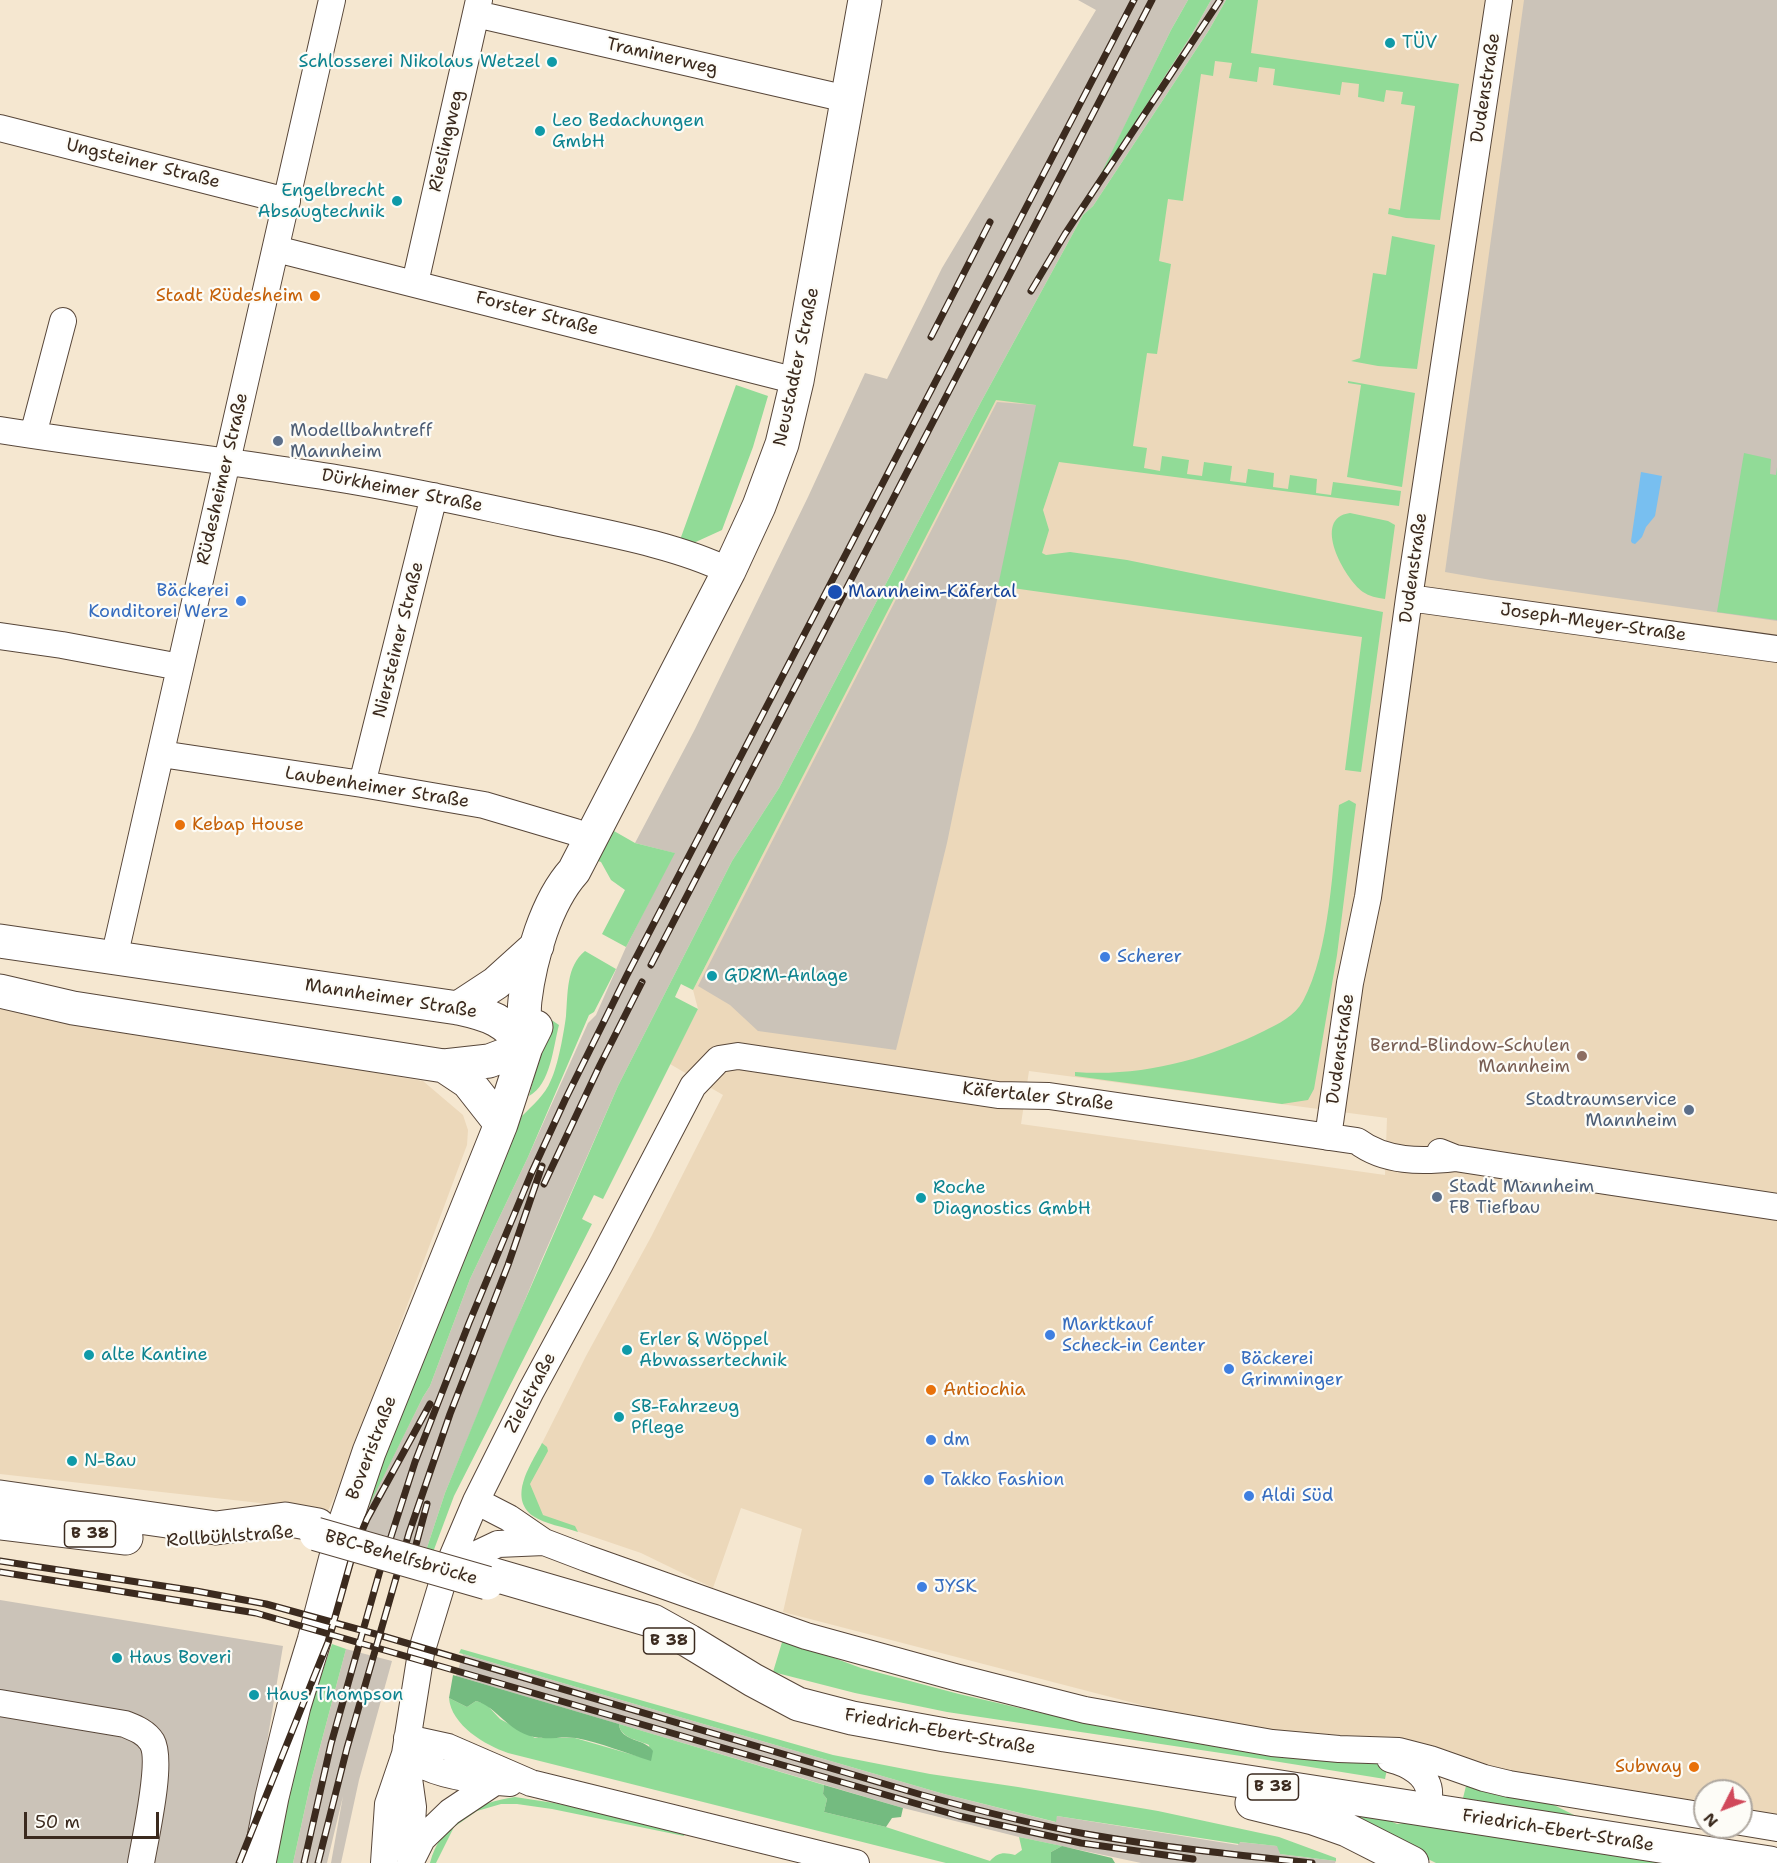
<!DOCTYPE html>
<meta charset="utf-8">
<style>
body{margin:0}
#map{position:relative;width:1777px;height:1863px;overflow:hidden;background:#f5e7d0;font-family:"Shantell Sans",sans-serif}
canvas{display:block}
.north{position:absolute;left:1693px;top:1779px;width:60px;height:60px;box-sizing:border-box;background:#fdfcf7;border:2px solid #afa8a0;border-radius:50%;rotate:228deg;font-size:16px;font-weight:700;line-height:24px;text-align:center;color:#3b2a1e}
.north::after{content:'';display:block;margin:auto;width:21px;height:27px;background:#d1495b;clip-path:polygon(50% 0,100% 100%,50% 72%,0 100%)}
.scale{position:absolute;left:24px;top:1812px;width:135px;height:27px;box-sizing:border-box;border:3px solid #3b2a1e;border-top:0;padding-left:8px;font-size:18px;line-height:21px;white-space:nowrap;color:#3b2a1e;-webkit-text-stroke:4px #fdfcf7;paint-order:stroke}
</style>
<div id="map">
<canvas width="1777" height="1863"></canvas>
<div class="north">N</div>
<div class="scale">50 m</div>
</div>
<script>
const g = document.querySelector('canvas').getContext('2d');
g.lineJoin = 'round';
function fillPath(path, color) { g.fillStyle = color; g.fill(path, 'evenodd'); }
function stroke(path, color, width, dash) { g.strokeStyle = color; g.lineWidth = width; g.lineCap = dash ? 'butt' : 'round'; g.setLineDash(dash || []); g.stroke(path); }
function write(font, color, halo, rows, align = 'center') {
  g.font = font + ' "Shantell Sans",sans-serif'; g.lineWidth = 4.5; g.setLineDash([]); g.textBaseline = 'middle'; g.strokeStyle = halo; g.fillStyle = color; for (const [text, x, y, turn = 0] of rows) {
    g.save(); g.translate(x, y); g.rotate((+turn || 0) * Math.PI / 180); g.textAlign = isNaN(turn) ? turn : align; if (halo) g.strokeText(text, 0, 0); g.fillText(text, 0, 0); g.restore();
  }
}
fillPath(new Path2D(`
 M1228 0H1777V1817L1741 1811V1791H1705V1805L1486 1767 1407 1743 1359 1736 1234 1729 783 1612 802 1529 741 1508 713 1588 641 1553 538 1518 527 1510 523 1502 522 1487 527 1473 586 1356 651 1237 723 1095 670 1064 698 1009 693 990 992 406ZM1029 1071 1387 1118 1385 1175 1021 1124Z
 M0 1002 108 1026 423 1081 463 1115 468 1130 467 1145 342 1480 327 1513 306 1505H278L0 1474Z`), '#ecd8ba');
fillPath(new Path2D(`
 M1078 0H1188L1171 30 1101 175 1192 34 1211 0H1226L1209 30 1093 206 1083 215 981 402 779 788 732 861 618 1086 542 1259 445 1493 420 1569 350 1549 366 1511 423 1397 430 1386 470 1279 528 1157 588 1023 596 1015 626 947 674 853 635 843 695 729 808 497 865 373 887 379 942 268 1096 10Z
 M1524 0H1777V621L1491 580 1445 572Z
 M997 402 1037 405 947 843 896 1050 758 1031 730 1005 698 986Z
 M0 1600 283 1646 247 1863H0Z
 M346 1649 392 1661 359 1780 341 1863H331L343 1796 327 1863H293L311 1781Z
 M463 1654 944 1794 1055 1822 1057 1816 1238 1845 1239 1842 1278 1846 1280 1854 1336 1861 1335 1863H1141L1019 1837 903 1808 456 1676Z`), '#cbc3b8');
fillPath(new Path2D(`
 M1188 0H1211L1192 34 1098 180 1171 30Z
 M1226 0H1258L1251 53 1459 84 1440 220 1406 218 1388 214 1389 208 1400 210 1415 106 1401 104 1403 92 1386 90 1384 102 1358 97 1359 84 1342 82 1340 95 1273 85 1275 69 1259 67 1257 82 1229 78 1232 63 1215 61 1213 76 1201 74 1183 201 1168 199 1159 261 1171 264 1157 354 1147 353 1133 446 1147 448 1144 468 1160 471 1162 456 1189 460 1187 474 1202 476 1204 462 1232 466 1230 481 1246 483 1248 469 1274 473 1273 487 1288 489 1290 475 1317 479 1316 493 1331 495 1333 482 1401 491 1399 506 1059 462 1043 510 1049 530 1042 553 1046 555 1070 552 1127 560 1383 612 1361 772 1345 770 1362 637 998 586 1036 405 996 400 693 990 681 984 675 997 698 1009 603 1199 594 1195 582 1219 592 1224 454 1496 426 1571 420 1569 445 1493 503 1351 618 1086 732 861 779 788 981 402 1083 215 1093 206 1209 30Z
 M1392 236 1435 245 1417 369 1378 366 1351 361 1360 358 1373 273 1386 275Z
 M1348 381 1415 393 1402 487 1347 477 1361 385 1348 383Z
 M736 385 768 396 753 447 722 530 676 551Z
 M1744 453 1771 459 1770 474 1776 475 1777 467V620L1717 612Z
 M1350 513 1388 521 1395 525 1385 599C1377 598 1369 596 1363 592 1344 578 1311 518 1350 513Z
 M666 724 614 831 635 843 675 853 626 947 602 934 625 890 611 880 601 862 595 860Z
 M1349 800 1356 804 1337 955 1314 1089 1308 1100 1282 1104 1075 1076V1072C1141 1077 1205 1060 1264 1031 1278 1024 1295 1016 1303 1001 1330 952 1333 862 1339 805Z
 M585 951 616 969 594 1012 589 1015 528 1157 470 1279 430 1386 423 1397 366 1512 384 1450 451 1272 522 1116C533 1105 545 1095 551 1080 558 1066 564 1032 566 1016 568 994 566 966 585 951Z
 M550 1019 559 1025C553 1047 551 1084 529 1096Z
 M542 1443 547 1447 548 1451 530 1484 543 1515 575 1526 578 1532C564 1527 545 1524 533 1516 507 1497 532 1463 542 1443Z
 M783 1639 861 1668 959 1694 1041 1713 1133 1730 1388 1764 1385 1779 1261 1759 947 1712 855 1693 773 1672Z
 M332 1644 346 1649 311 1781 293 1863H271L309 1711Z
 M461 1649 833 1755 930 1774 1018 1787 1158 1811 1279 1837 1336 1858V1861L1280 1854 1277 1846 1240 1842 1239 1844 1057 1816 1056 1822 944 1794 463 1654 459 1653Z
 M449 1698 467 1707 476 1701 486 1704 500 1719 535 1738H575L651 1760 649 1745C638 1740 620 1738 619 1724L824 1785 823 1794 827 1799 824 1812 886 1827 990 1861C998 1852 1004 1852 1015 1855L1022 1850 1019 1837 1062 1846 1051 1852V1863H946L508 1753C485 1745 451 1725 449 1698Z
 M1467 1782 1496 1795 1552 1804 1574 1815V1817L1463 1798Z
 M515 1797 554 1803 685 1830 684 1836 552 1809 517 1804H501L477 1811 454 1827 436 1863H430C440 1823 476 1802 515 1797Z
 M1347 1811 1379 1816 1397 1824 1417 1821 1696 1863H1436L1345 1818Z`), '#91db97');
fillPath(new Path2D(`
 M453 1675 619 1724C620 1742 645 1738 653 1751L651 1761C626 1753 601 1743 576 1738 562 1736 547 1740 534 1737 507 1731 497 1707 476 1701L467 1707 449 1698Z
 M824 1785 903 1808 901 1817 892 1818 886 1827 824 1812 827 1799 823 1794Z
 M1062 1846 1112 1858 1115 1863H1051V1852Z`), '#74bb80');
fillPath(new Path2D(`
 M1641 472 1662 476 1655 516 1646 527 1642 537 1635 544 1632 543 1631 541Z`), '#78bff0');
const minor = new Path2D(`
 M476 14 847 99
 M0 128 287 201
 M276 249 797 381
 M415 283 479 0
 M0 430C119 449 240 461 359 482 417 492 475 505 532 517 594 531 672 543 729 571
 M33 435 63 321
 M1409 598 1777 649
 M0 636 62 645 180 667
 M161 754 362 784 484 805 575 832 589 839
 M362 784 434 496
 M114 958 332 0
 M1328 1137 1350 983 1368 897 1409 598 1499 0
 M1440 1152 1455 1158 1513 1167 1777 1207
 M476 1501 509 1518 544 1542 586 1558 806 1636 955 1677 1085 1710 1272 1743 1339 1749 1399 1751 1430 1759 1484 1778 1509 1784 1705 1816
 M445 1574 479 1553 498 1544 544 1542
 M0 1703 125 1724C135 1728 146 1732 152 1742 163 1761 145 1839 141 1863
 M407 1738 448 1747 531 1783 856 1863
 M405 1754C412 1758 419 1764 426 1767 448 1777 486 1782 510 1783
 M406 1757 413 1807 410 1858
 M1390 1759C1407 1763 1431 1775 1429 1796 1428 1803 1424 1807 1417 1809
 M1741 1822 1777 1828
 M384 1863 388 1804 405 1754 421 1653 445 1574 476 1501 531 1391 600 1264 693 1086 719 1059 738 1056 998 1095 1049 1096 1357 1141C1385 1162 1421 1162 1455 1158
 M410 1863 422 1839 450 1812 495 1782`);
const major = new Path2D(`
 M0 941 458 1008C490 1015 505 1020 526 1047
 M0 991 73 1008 444 1066 489 1061 526 1047
 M458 1008 496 983 537 946
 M526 1047C525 1032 523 1015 525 1000 530 959 546 902 574 871L729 571 759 506 782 444 797 381 865 0
 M444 1066 468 1082 501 1124
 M0 1497 216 1528 285 1519 318 1525
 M0 1523 126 1538
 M488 1573 653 1621 689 1641 753 1680 798 1704 852 1718 945 1735 1770 1863
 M1252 1803 1313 1818 1347 1830 1412 1863
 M259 1863 272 1797 294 1706 314 1641 345 1523 369 1452 501 1124 526 1047 536 1027`);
stroke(minor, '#574639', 28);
stroke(major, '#574639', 35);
stroke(minor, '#fff', 26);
stroke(major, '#fff', 33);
const rail = new Path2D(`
 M1031 291 1065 234 1220 0
 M931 337 990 222
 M651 965 1152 0
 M544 1184 600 1065 642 982
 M0 1561 196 1591 266 1604 379 1635 922 1795C976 1810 1031 1824 1086 1834 1161 1847 1237 1855 1312 1863
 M410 1567 427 1504
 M0 1572 256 1613 959 1816 1081 1843 1193 1859
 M239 1863 328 1642 354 1550 367 1519 430 1404
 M304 1863 331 1744 379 1574 415 1462 469 1323 531 1174 565 1100 627 975 1134 0
 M318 1863 347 1748 409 1533 450 1414 508 1265 542 1166`);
stroke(rail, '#3b2a1e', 7);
stroke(rail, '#fdfcf7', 4.5, [14]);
const majorBridge = new Path2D(`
 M316 1534 487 1583`);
stroke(majorBridge, '#574639', 35, []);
stroke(majorBridge, '#fff', 33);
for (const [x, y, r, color] of [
 [1390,43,6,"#0f9aa8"],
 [552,62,6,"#0f9aa8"],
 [540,131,6,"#0f9aa8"],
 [397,201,6,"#0f9aa8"],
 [315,296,6,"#e8710a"],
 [278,441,6,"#5c6f8a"],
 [835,592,8,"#1a4fb4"],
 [241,601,6,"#3f7fe0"],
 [180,825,6,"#e8710a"],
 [1105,957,6,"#3f7fe0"],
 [712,976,6,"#0f9aa8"],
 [1582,1056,6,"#8d6e63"],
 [1689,1110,6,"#5c6f8a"],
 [1437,1197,6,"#5c6f8a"],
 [921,1198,6,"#0f9aa8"],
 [1050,1335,6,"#3f7fe0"],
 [627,1350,6,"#0f9aa8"],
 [89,1355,6,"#0f9aa8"],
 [1229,1369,6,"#3f7fe0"],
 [931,1390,6,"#e8710a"],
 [619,1417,6,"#0f9aa8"],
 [931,1440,6,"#3f7fe0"],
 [72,1461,6,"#0f9aa8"],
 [929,1480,6,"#3f7fe0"],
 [1249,1496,6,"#3f7fe0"],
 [922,1587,6,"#3f7fe0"],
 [117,1658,6,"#0f9aa8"],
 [254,1695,6,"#0f9aa8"],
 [1694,1767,6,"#e8710a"]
]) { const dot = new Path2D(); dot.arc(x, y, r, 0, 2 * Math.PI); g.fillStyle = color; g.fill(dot); stroke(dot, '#fdfcf7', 2); }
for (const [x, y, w] of [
 [90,1534,51],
 [669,1641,51],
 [1273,1787,51]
]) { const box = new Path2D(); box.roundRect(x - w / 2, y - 13, w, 26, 4.5); g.fillStyle = '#fdfcf7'; g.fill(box); stroke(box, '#3b2a1e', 1.5); }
write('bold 16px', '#3b2a1e', null, [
 ["B 38",90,1534],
 ["B 38",669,1641],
 ["B 38",1273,1787]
]);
write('18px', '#0d838f', '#fdfcf7', [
 ["TÜV",1402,43],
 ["Schlosserei Nikolaus Wetzel",540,62,"right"],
 ["Leo Bedachungen",552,121],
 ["GmbH",552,142],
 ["Engelbrecht",385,191,"right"],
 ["Absaugtechnik",385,212,"right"],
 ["GDRM-Anlage",724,976],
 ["Roche",933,1188],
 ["Diagnostics GmbH",933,1209],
 ["Erler & Wöppel",639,1340],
 ["Abwassertechnik",639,1361],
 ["alte Kantine",101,1355],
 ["SB-Fahrzeug",631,1407],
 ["Pflege",631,1428],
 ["N-Bau",84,1461],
 ["Haus Boveri",129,1658],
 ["Haus Thompson",266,1695]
], 'left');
write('18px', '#3b2a1e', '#fdfcf7', [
 ["Traminerweg",662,57,13],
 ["Dudenstraße",1486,88,-81],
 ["Rieslingweg",447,141,-77],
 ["Ungsteiner Straße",143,164,14],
 ["Forster Straße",537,314,15],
 ["Neustadter Straße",797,367,-78],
 ["Rüdesheimer Straße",223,479,-77],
 ["Dürkheimer Straße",402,491,11],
 ["Dudenstraße",1414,568,-82],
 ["Joseph-Meyer-Straße",1593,623,8],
 ["Niersteiner Straße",399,640,-76],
 ["Laubenheimer Straße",377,788,9],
 ["Mannheimer Straße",391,999,9],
 ["Dudenstraße",1341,1049,-82],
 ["Käfertaler Straße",1038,1097,6],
 ["Zielstraße",531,1393,-62],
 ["Boveristraße",372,1448,-69],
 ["Rollbühlstraße",230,1537,-4],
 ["BBC-Behelfsbrücke",401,1558,16],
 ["Friedrich-Ebert-Straße",940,1732,10],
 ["Friedrich-Ebert-Straße",1558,1831,9]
]);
write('18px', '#c56008', '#fdfcf7', [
 ["Stadt Rüdesheim",303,296],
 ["Kebap House",192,825,"left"],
 ["Antiochia",943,1390,"left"],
 ["Subway",1682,1767]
], 'right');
write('18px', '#4e5e75', '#fdfcf7', [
 ["Modellbahntreff",290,431],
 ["Mannheim",290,452],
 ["Stadtraumservice",1677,1100,"right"],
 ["Mannheim",1677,1121,"right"],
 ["Stadt Mannheim",1449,1187],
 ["FB Tiefbau",1449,1208]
], 'left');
write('18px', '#366cbe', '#fdfcf7', [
 ["Bäckerei",229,591,"right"],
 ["Konditorei Werz",229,612,"right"],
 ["Scherer",1117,957],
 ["Marktkauf",1062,1325],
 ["Scheck-in Center",1062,1346],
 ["Bäckerei",1241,1359],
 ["Grimminger",1241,1380],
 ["dm",943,1440],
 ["Takko Fashion",941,1480],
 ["Aldi Süd",1261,1496],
 ["JYSK",934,1587]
], 'left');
write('18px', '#164399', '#fdfcf7', [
 ["Mannheim-Käfertal",848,592]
], 'left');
write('18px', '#785e54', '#fdfcf7', [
 ["Bernd-Blindow-Schulen",1570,1046],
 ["Mannheim",1570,1067]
], 'right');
</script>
